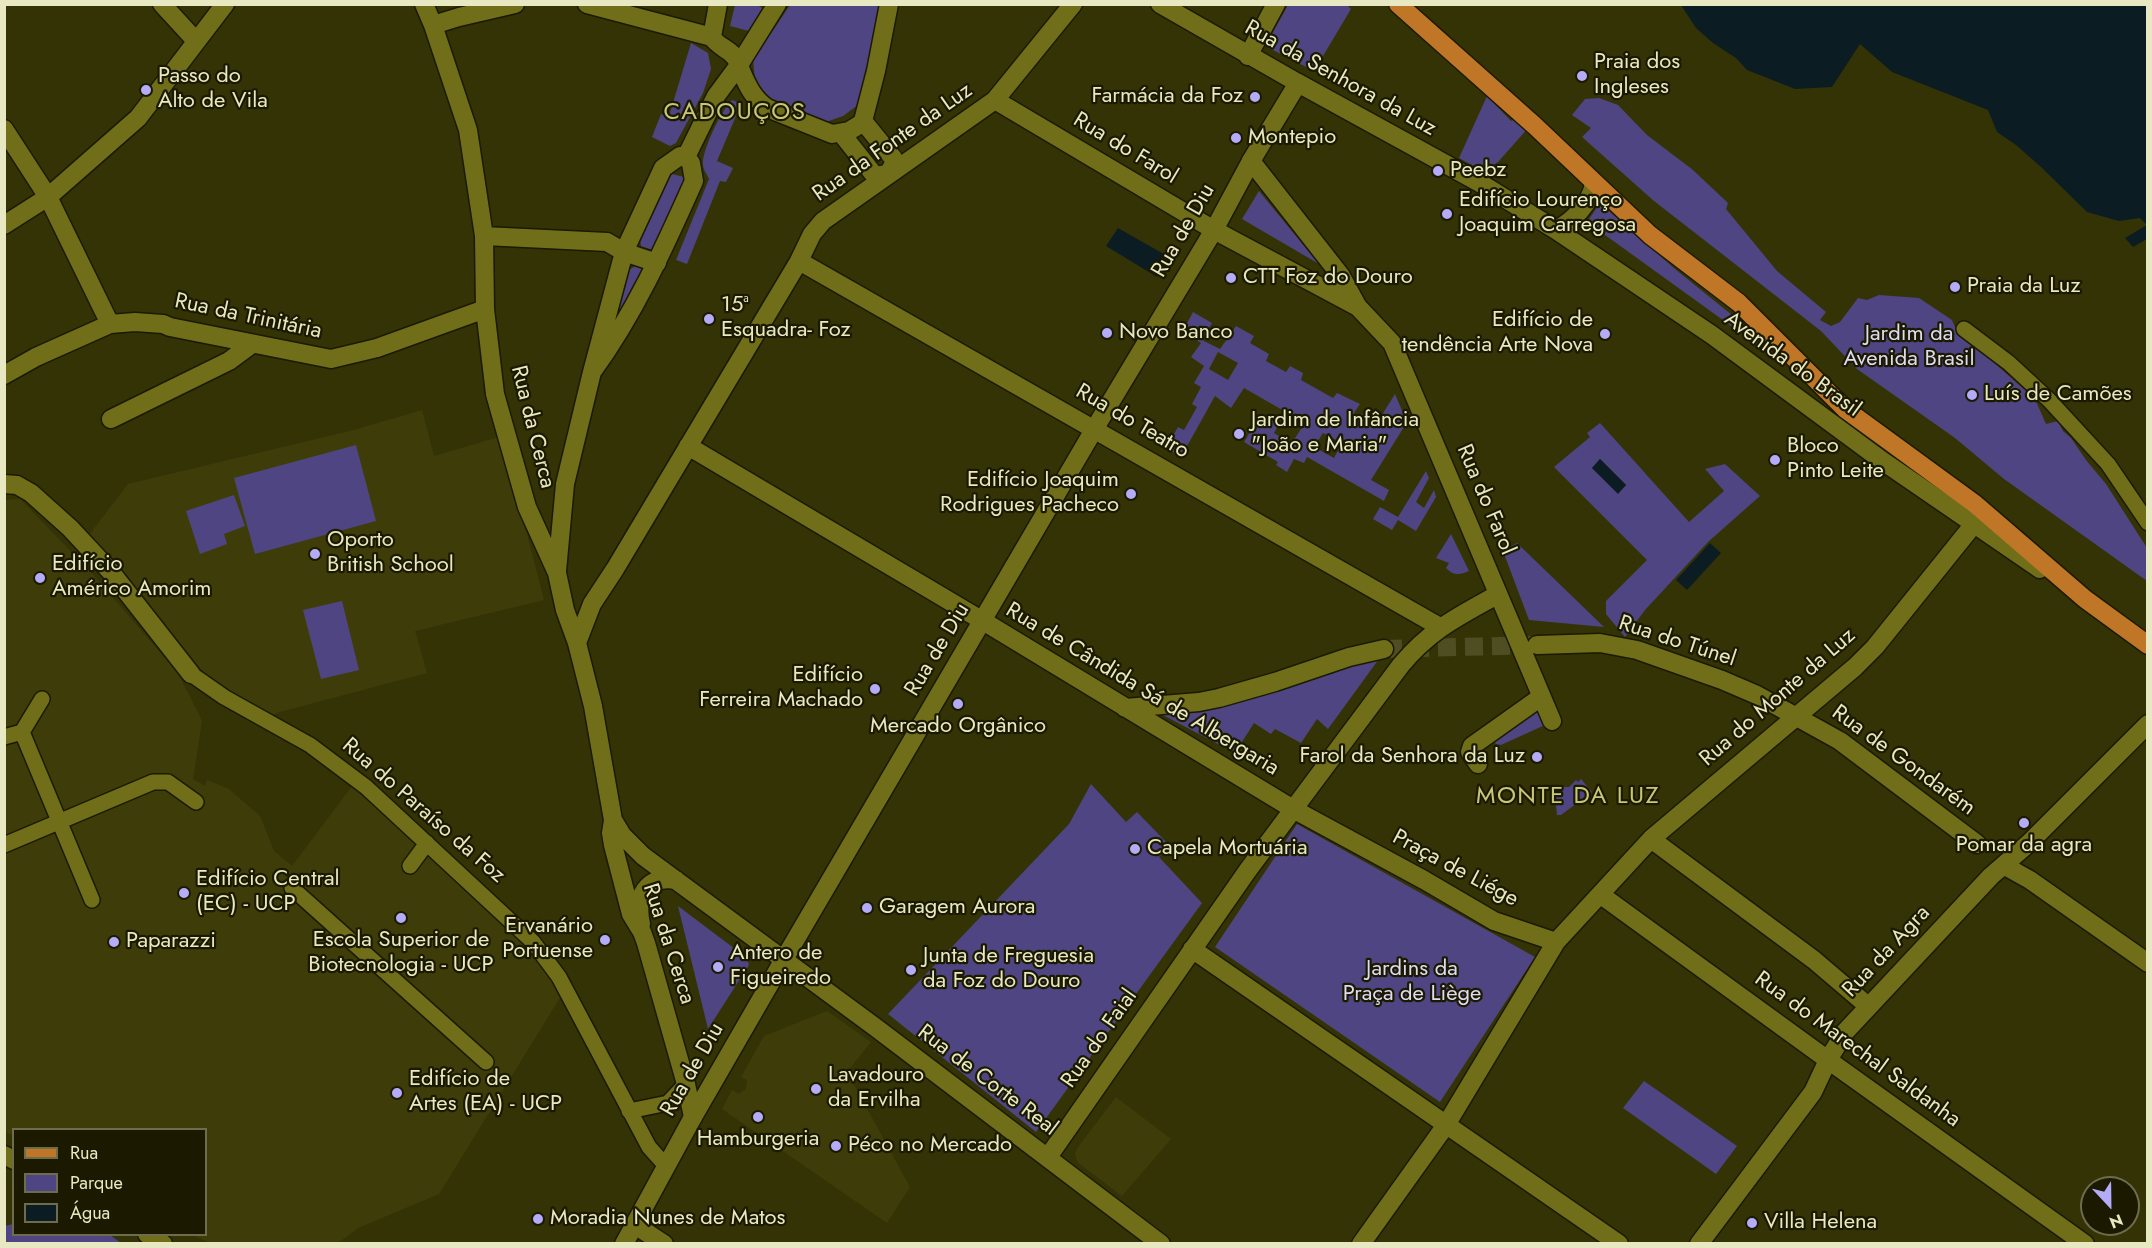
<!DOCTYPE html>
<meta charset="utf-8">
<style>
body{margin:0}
#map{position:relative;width:2152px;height:1248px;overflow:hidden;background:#343306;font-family:Jost,sans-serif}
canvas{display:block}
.frame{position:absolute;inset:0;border:6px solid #e8e9c2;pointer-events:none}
.legend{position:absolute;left:12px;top:1128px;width:195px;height:108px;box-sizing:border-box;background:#1b1a00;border:2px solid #6d6d4e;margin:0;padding:8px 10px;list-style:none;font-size:18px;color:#e8e9c2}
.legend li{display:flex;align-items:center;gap:12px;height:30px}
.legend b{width:30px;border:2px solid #6d6d4e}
.north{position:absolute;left:2080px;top:1176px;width:60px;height:60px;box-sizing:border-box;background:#1b1a00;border:2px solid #6d6d4e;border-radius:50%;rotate:158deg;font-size:16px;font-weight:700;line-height:24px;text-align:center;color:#e8e9c2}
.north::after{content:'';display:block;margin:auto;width:21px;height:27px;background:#b4acf9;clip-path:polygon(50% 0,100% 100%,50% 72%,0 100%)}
</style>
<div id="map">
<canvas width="2152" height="1248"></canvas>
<div class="frame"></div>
<ul class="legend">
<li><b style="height:8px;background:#bf7627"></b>Rua</li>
<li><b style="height:16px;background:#4e4582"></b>Parque</li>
<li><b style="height:16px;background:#0c1c23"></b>Água</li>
</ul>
<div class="north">N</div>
</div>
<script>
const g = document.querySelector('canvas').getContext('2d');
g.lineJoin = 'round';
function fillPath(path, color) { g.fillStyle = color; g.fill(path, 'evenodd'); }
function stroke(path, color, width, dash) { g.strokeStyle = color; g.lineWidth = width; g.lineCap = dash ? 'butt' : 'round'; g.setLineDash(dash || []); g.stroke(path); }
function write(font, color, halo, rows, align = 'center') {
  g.font = font + ' Jost,sans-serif'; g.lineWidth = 4.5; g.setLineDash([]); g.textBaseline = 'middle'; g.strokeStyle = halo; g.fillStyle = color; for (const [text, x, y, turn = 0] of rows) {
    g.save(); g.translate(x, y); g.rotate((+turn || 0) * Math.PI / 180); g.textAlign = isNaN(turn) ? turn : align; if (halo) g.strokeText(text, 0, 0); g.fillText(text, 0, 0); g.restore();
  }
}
fillPath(new Path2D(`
 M422 410 434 456 499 437 524 523 544 600 415 631 427 673 276 713 268 722 227 699 86 539 128 484 354 430Z
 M20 499 90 571 178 673 202 721 193 779 205 786 207 780 229 789 260 816 274 851 292 866 353 785 523 942 555 983 561 996 439 1194 358 1228 338 1243H210L193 1235 206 1234V1130H14L13 1136 5 1131 4 500Z
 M827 1011 871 1042 847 1072 910 1187 887 1223 722 1109 732 1090 739 1094 746 1089 747 1080 741 1077 764 1036Z
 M1116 1097 1171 1139 1122 1196 1081 1165 1077 1161 1075 1153 1078 1147Z`), '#3e3d0a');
fillPath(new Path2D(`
 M735 5H757L762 8 767 5 749 31 730 26Z
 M790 5H881L858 105 843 116 826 122 766 98 755 80 753 60Z
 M1288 5H1347L1351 9 1314 71 1265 46Z
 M691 43 708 53 711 69 703 93 676 143 670 146 652 137 661 114 669 116Z
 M1487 96 1511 121 1519 117 1529 127 1498 162 1488 169 1477 168 1459 158Z
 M1599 98 1618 105 1647 135 1693 170 1728 203 1726 209 1777 271 1826 312 1820 320 1831 326 1840 322 1858 298 1867 300 1879 295 1919 298 1952 320 1959 336 1973 344 2035 399 2046 424 2058 421 2063 431 2071 438 2086 460 2106 484 2147 548V581L2004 479 1955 438 1857 369 1821 331 1654 201 1582 137 1591 128 1572 115 1585 99Z
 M732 100 738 102 739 109 717 161 733 168 726 182 720 181 687 264 676 260 709 179C707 174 703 170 703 165 701 152 722 109 732 100Z
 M672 174 684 177 683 193 653 250 641 246 640 239 659 192Z
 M1259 191 1319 264 1242 219Z
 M1600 203 1675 269 1743 324 1788 367 1587 222Z
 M635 266 640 267 644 271 610 340 625 273Z
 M1193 312 1212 323 1202 340 1220 349 1236 326 1254 336 1250 343 1269 354 1266 361 1286 372 1290 366 1303 373 1301 380 1333 398 1337 393 1360 404 1354 413 1359 417 1361 414 1366 415 1364 419 1375 426 1395 394 1407 422 1371 480 1389 490 1384 501 1307 457 1304 463 1294 459 1287 472 1276 465 1278 462 1244 442 1261 414 1279 424 1274 433 1291 444 1305 423 1244 388 1231 408 1215 396 1181 457 1166 448 1178 427 1184 430 1197 407 1192 404 1201 387 1194 383 1204 366 1191 357 1201 343 1183 331ZM1218 352 1238 363 1228 380 1209 369ZM1323 433 1342 443 1334 458 1314 447Z
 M1600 423 1689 522 1724 491 1705 469 1725 464 1760 496 1708 542 1645 610 1625 637 1606 614V601L1647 560 1554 467 1590 437 1587 433ZM1600 459 1626 485 1618 493 1592 468Z
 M356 445 376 521 255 554 234 478Z
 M1426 471 1429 478 1416 502 1424 508 1434 490 1436 497 1416 531 1398 520 1392 530 1373 519 1380 507 1398 517Z
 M234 495 245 526 224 534 227 544 200 554 186 511Z
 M1451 534 1469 571C1459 575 1454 576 1446 568L1449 563 1436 558Z
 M1517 543 1604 627 1529 620 1503 551Z
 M342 601 359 670 321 679 303 610Z
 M1384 652 1328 729 1317 719 1301 743 1275 729 1271 734 1254 723 1235 753 1163 715 1172 704Z
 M1537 710 1545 725 1501 745 1496 744 1494 741Z
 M1581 779 1592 792 1561 815H1557L1555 796 1561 787H1569L1576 780 1578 782Z
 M1091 784 1126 822 1137 812 1170 846 1159 857 1202 903 1036 1132 888 1014 1069 824Z
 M1297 824 1535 957 1440 1102 1215 947Z
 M678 906 747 958 749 965 708 1029Z
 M1644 1081 1737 1146 1716 1174 1623 1108Z
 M13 1224 14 1234 110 1235 121 1243H5V1226Z`), '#4e4582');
fillPath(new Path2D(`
 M1681 5H2147V239L2133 247 2125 238 2147 225 2140 218 2119 221 2087 212 2041 167 2016 145 1997 132 1988 110 1892 72 1860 44 1832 87 1795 89 1747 70 1736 58 1713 43 1696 28Z
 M1118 228 1169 257 1157 277 1106 246Z
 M1600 459 1626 485 1618 494 1592 468Z
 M1710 543 1721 553 1687 590 1676 580Z`), '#0c1c23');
stroke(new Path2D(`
 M1384 649 1535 645`), '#4f4e22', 18, [18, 9]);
const pedestrian = new Path2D(`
 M1964 329 2009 363 2049 400 2108 464 2148 523
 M191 674 224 697 310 745 366 787 533 942 559 977 649 1147 666 1166
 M22 732 42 699
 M4 737 22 732 92 900
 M4 845 153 782H168L196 802
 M410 866 427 843
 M292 888 486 1062
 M629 1111 668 1103 686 1084`);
const minor = new Path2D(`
 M162 4 196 41
 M424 4 433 25 468 130 484 236 485 309 495 394 527 507 557 573 565 610 577 643 593 706 613 820 611 833 613 845 631 914 642 932 646 943 686 1084 693 1117
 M587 4 712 37
 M718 4 712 37C717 46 727 48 734 56 738 61 740 67 742 73 748 87 754 99 767 108L832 134 849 131 859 125 863 121 876 71 889 4
 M433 25 459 17 515 4
 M1248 56 1276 4
 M995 100 1214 230 1358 307
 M4 129 48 197 110 324
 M841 133 875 176 888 174 894 164 893 158 863 121
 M680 156 686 157 691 163 694 181C664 248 635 313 592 372L624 252 663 168Z
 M686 157 716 96 739 65 777 4
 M1251 161 1341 276 1358 307 1392 343 1552 721
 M4 225 48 197 138 118 225 4
 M484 236 607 242 624 252 657 263
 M799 261 1440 627
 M4 375 36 357 110 324 135 322 163 324 170 327 331 359 377 348 485 309
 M111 419 229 361 252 344
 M688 446 983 621 1293 809 1424 880 1494 921 1556 942
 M4 484 17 485 31 493 70 528 111 572 191 674
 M557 571 565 484 592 372
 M577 643 592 604 615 569 799 261 812 234 823 221 995 100 1073 4
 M1537 645 1600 643 1637 650 1722 680 1757 695 1840 741 1977 844
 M1125 708 1199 702 1219 698 1275 682 1349 657 1384 649
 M1478 764 1470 752 1472 746 1541 697
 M613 820 622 835 643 856 875 1027 1161 1244
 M1651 839 1814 960 1868 1006
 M2005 866 2030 880 2148 963
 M1601 895 1828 1060 2085 1244
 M641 924C635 897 646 875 676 880
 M1192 949 1619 1244
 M1048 1157 1248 870 1401 665C1430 630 1459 616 1497 595
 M635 1225 664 1244
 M1361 1244 1446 1125 1556 942 1651 839 1855 667 1875 647 1974 524
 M1699 1244 1813 1092 1828 1060 1845 1032 1991 876 2029 843 2148 724`);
const tertiary = new Path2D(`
 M1160 4 1298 83`);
const secondary = new Path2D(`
 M1556 230C1573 221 1591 203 1594 183
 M4 1155 14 1160
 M147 1234 163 1244
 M624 1244 693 1117 783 961 1095 428 1214 230 1251 161 1298 83 1480 183 1556 230 1712 335 1884 462 2040 569`);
const primary = new Path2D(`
 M1398 4 1535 126 1650 235 1739 303 1845 409 1975 504 2085 599 2148 645`);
stroke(pedestrian, '#1b1a02', 18);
stroke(minor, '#1b1a02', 21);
stroke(tertiary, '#1b1a02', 21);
stroke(secondary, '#1b1a02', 21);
stroke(primary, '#1b1a02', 21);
stroke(pedestrian, '#706e19', 15);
stroke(minor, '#706e19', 18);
stroke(tertiary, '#706e19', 18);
stroke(secondary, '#706e19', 18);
stroke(primary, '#bf7627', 18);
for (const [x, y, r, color] of [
 [1582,76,6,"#b4acf9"],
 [146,90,6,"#b4acf9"],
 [1255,97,6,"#b4acf9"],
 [1236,138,6,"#b4acf9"],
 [1438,171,6,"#b4acf9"],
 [1447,214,6,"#b4acf9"],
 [1231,278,6,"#b4acf9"],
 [1955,287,6,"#b4acf9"],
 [709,319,6,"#b4acf9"],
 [1107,333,6,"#b4acf9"],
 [1605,334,6,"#b4acf9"],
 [1972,395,6,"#b4acf9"],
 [1239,434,6,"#b4acf9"],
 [1775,460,6,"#b4acf9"],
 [1131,494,6,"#b4acf9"],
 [315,554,6,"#b4acf9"],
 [40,578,6,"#b4acf9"],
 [875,689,6,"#b4acf9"],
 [958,704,6,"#b4acf9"],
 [1537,757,6,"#b4acf9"],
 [2024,823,6,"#b4acf9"],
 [1135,849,6,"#b4acf9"],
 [184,893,6,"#b4acf9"],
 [867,908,6,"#b4acf9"],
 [401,918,6,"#b4acf9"],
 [605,940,6,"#b4acf9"],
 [114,942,6,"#b4acf9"],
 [718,967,6,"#b4acf9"],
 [911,970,6,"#b4acf9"],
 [816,1089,6,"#b4acf9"],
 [397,1093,6,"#b4acf9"],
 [758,1117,6,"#b4acf9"],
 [836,1146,6,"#b4acf9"],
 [538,1219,6,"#b4acf9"],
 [1752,1223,6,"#b4acf9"]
]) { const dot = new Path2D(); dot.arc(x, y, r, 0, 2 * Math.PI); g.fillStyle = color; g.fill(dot); stroke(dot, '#1b1a00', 2); }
write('22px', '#e8e9c2', '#1b1a00', [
 ["Praia dos",1594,63],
 ["Ingleses",1594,88],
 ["Passo do",158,77],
 ["Alto de Vila",158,102],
 ["Farmácia da Foz",1243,97,"right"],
 ["Montepio",1248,138],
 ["Peebz",1450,171],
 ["Edifício Lourenço",1459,201],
 ["Joaquim Carregosa",1459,226],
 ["CTT Foz do Douro",1243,278],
 ["Praia da Luz",1967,287],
 ["15ª",721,306],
 ["Esquadra- Foz",721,331],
 ["Edifício de",1593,321,"right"],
 ["tendência Arte Nova",1593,346,"right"],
 ["Novo Banco",1119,333],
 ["Luís de Camões",1984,395],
 ["Jardim de Infância",1251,421],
 ["\"João e Maria\"",1251,446],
 ["Bloco",1787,447],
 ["Pinto Leite",1787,472],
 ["Edifício Joaquim",1119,481,"right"],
 ["Rodrigues Pacheco",1119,506,"right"],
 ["Oporto",327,541],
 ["British School",327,566],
 ["Edifício",52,565],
 ["Américo Amorim",52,590],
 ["Edifício",863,676,"right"],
 ["Ferreira Machado",863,701,"right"],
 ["Mercado Orgânico",958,727,"center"],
 ["Farol da Senhora da Luz",1525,757,"right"],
 ["Pomar da agra",2024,846,"center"],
 ["Capela Mortuária",1147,849],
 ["Edifício Central",196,880],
 ["(EC) - UCP",196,905],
 ["Garagem Aurora",879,908],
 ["Ervanário",593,927,"right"],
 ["Portuense",593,952,"right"],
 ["Escola Superior de",401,941,"center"],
 ["Biotecnologia - UCP",401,966,"center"],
 ["Paparazzi",126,942],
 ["Antero de",730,954],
 ["Figueiredo",730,979],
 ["Junta de Freguesia",923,957],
 ["da Foz do Douro",923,982],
 ["Lavadouro",828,1076],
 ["da Ervilha",828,1101],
 ["Edifício de",409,1080],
 ["Artes (EA) - UCP",409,1105],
 ["Hamburgeria",758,1140,"center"],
 ["Péco no Mercado",848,1146],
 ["Moradia Nunes de Matos",550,1219],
 ["Villa Helena",1764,1223]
], 'left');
write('22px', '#e8e9c2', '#1b1a00', [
 ["Rua da Senhora da Luz",1340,79,29],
 ["Rua da Fonte da Luz",893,143,-35],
 ["Rua do Farol",1125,149,31],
 ["Rua de Diu",1184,231,-60],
 ["Rua da Trinitária",248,317,12],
 ["Avenida do Brasil",1792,365,36],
 ["Rua do Teatro",1132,422,30],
 ["Rua da Cerca",532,427,76],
 ["Rua do Farol",1485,500,67],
 ["Rua do Túnel",1677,642,18],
 ["Rua de Diu",938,650,-59],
 ["Rua de Cândida Sá de Albergaria",1142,690,31],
 ["Rua do Monte da Luz",1778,698,-41],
 ["Rua de Gondarém",1903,761,36],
 ["Rua do Paraíso da Foz",423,811,41],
 ["Praça de Liége",1455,869,28],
 ["Rua da Cerca",668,944,72],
 ["Rua da Agra",1887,952,-47],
 ["Rua do Faial",1100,1039,-55],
 ["Rua do Marechal Saldanha",1857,1050,36],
 ["Rua de Diu",693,1070,-60],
 ["Rua de Corte Real",987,1081,37]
]);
write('22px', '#dedcf3', '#1b1a00', [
 ["Jardim da",1909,335],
 ["Avenida Brasil",1909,360],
 ["Jardins da",1412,970],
 ["Praça de Liège",1412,995]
]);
g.letterSpacing = '1.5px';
write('24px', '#c8c777', '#1b1a00', [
 ["CADOUÇOS",735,113],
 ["MONTE DA LUZ",1568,797]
]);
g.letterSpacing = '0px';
</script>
